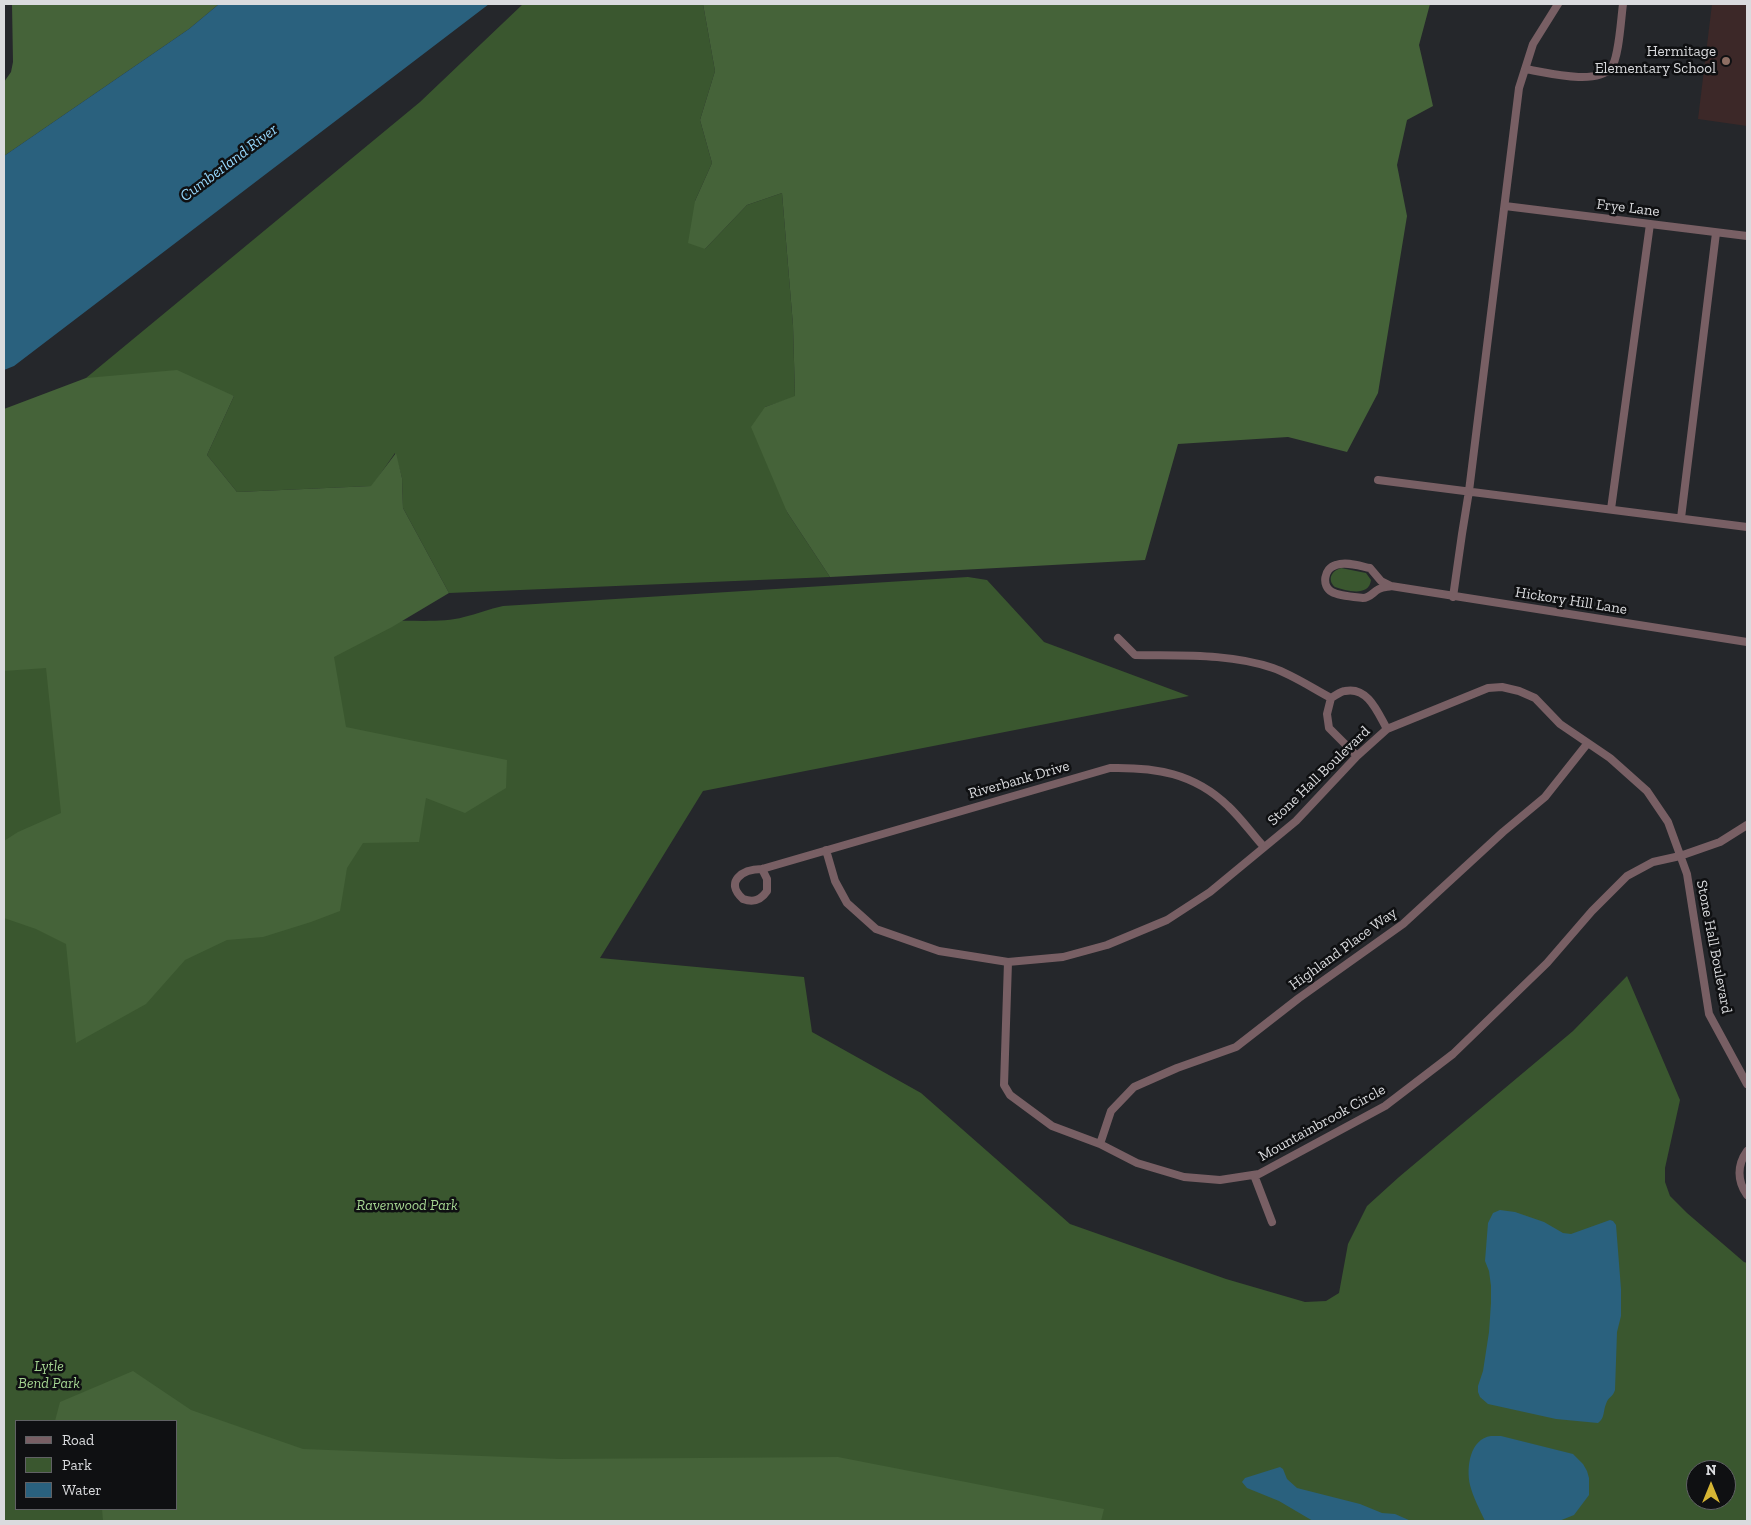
<!DOCTYPE html>
<style>
body{margin:0}
#map{position:relative;width:1751px;height:1525px;overflow:hidden;background:#25272b;font-family:"Zilla Slab",serif}
canvas{display:block}
.frame{position:absolute;inset:0;border:5px solid #dadbde;pointer-events:none}
.legend{position:absolute;left:15px;top:1420px;width:162px;height:90px;box-sizing:border-box;background:#0f1012;border:1px solid #606164;margin:0;padding:6px 9px;list-style:none;font-size:15px;color:#dadbde}
.legend li{display:flex;align-items:center;gap:10px;height:25px}
.legend b{width:25px;border:1px solid #606164}
.north{position:absolute;left:1686px;top:1460px;width:50px;height:50px;box-sizing:border-box;background:#0f1012;border:1px solid #606164;border-radius:50%;rotate:0deg;font-size:14px;font-weight:700;line-height:20px;text-align:center;color:#dadbde}
.north::after{content:'';display:block;margin:auto;width:18px;height:22px;background:#d6b534;clip-path:polygon(50% 0,100% 100%,50% 72%,0 100%)}
</style>
<div id="map">
<canvas width="1751" height="1525"></canvas>
<div class="frame"></div>
<ul class="legend">
<li><b style="height:6px;background:#785f64"></b>Road</li>
<li><b style="height:14px;background:#3a572f"></b>Park</li>
<li><b style="height:14px;background:#2a617e"></b>Water</li>
</ul>
<div class="north">N</div>
</div>
<script>
const g = document.querySelector('canvas').getContext('2d');
g.lineJoin = 'round';
function fillPath(path, color) { g.fillStyle = color; g.fill(path, 'evenodd'); }
function stroke(path, color, width, dash) { g.strokeStyle = color; g.lineWidth = width; g.lineCap = dash ? 'butt' : 'round'; g.setLineDash(dash || []); g.stroke(path); }
function write(font, color, halo, rows, align = 'center') {
  g.font = font + ' "Zilla Slab",serif'; g.lineWidth = 5; g.setLineDash([]); g.textBaseline = 'middle'; g.strokeStyle = halo; g.fillStyle = color; for (const [text, x, y, turn = 0] of rows) {
    g.save(); g.translate(x, y); g.rotate((+turn || 0) * Math.PI / 180); g.textAlign = isNaN(turn) ? turn : align; if (halo) g.strokeText(text, 0, 0); g.fillText(text, 0, 0); g.restore();
  }
}
fillPath(new Path2D(`
 M1712 4H1747V126L1698 119Z`), '#3c2828');
fillPath(new Path2D(`
 M523 4H703L715 71 700 120 712 163 695 201 705 249 747 205 782 193 793 325 795 397 765 407 787 512 830 577 449 593 403 508 402 478 395 453 372 486 237 492 207 455 234 396 86 378 420 102Z
 M1341 568 1366 573 1371 580C1369 597 1347 591 1335 587 1327 580 1331 571 1341 568Z
 M968 577 987 580 1044 642 1189 696 703 791 600 958 804 977 812 1032 921 1093 1070 1224 1226 1279 1305 1302 1326 1301 1339 1293 1348 1244 1367 1206 1399 1177 1573 1031 1627 976 1680 1100 1665 1168V1182L1670 1196 1687 1213 1744 1262 1747 1263V1521H4V657L392 621C415 620 443 623 464 617 477 614 489 609 503 606ZM16 1421H176V1509H16ZM1696 1470H1726V1500H1696Z`), '#3a572f');
fillPath(new Path2D(`
 M12 4H219L189 29 4 156V82L11 72 13 62Z
 M703 4H1430L1419 45 1433 106 1407 120 1397 165 1407 216 1378 393 1347 452 1288 437 1178 444 1145 560 830 577 787 512 751 427 765 407 795 396 793 325 782 193 747 205 705 249 688 243 695 201 712 163 700 120 715 71Z
 M177 370 234 396 207 455 237 492 371 486 396 453 402 478 403 508 449 593 392 627 334 657 346 727 507 760 506 788 465 813 426 798 419 842 363 843 347 868 340 911 311 922 263 937 227 940 185 960 146 1004 76 1043 66 944 36 929 4 918V841L18 832 61 813 46 668 4 671V409L86 378Z
 M133 1371 191 1410 303 1449 559 1459 838 1457 1104 1509 1101 1521H103L102 1509H176V1421H55L60 1402Z`), '#456339');
fillPath(new Path2D(`
 M219 4H489L14 366 4 370V156L189 29Z
 M1500 1210 1515 1212 1544 1222 1563 1233 1571 1234 1610 1220 1613 1221 1616 1225 1621 1289V1316L1617 1332 1615 1390C1613 1397 1608 1397 1606 1404 1603 1411 1605 1418 1598 1423L1556 1419 1488 1404 1480 1397 1478 1392V1386L1483 1371 1489 1332 1491 1303V1286L1489 1271 1485 1261 1488 1223 1493 1213Z
 M1491 1436H1501L1573 1454 1583 1464 1587 1471 1589 1478V1495L1574 1515 1559 1521H1485C1480 1510 1473 1497 1470 1485 1466 1467 1470 1439 1491 1436Z
 M1280 1467 1283 1469 1287 1479 1297 1488 1360 1504 1382 1513 1395 1514 1411 1521H1313L1279 1501 1247 1488 1242 1482 1245 1478Z`), '#2a617e');
stroke(new Path2D(`
 M1525 69C1545 72 1596 86 1611 68 1619 59 1621 18 1623 4
 M1505 206 1747 236
 M1378 480 1747 527
 M1611 509 1650 224
 M1681 518 1716 233
 M1391 586C1387 587 1383 587 1379 589 1373 592 1370 598 1363 598 1354 597 1339 596 1332 592 1321 586 1324 568 1336 565 1346 561 1360 566 1370 568L1381 581 1391 586 1747 642
 M1453 597 1462 534 1469 491 1519 88 1533 44 1558 4
 M1118 638 1135 655C1180 656 1229 653 1273 668 1293 675 1312 688 1331 698
 M1357 756 1329 728 1327 714 1331 698C1335 696 1341 691 1345 691 1368 686 1378 713 1387 729
 M826 850 835 881 847 903 876 929 939 951 1008 962 1063 957 1107 945 1167 920 1210 892 1296 821 1357 756 1387 729 1488 688 1502 687 1519 691 1535 698 1560 724 1610 758 1647 791 1668 822 1687 874 1709 1014 1747 1084
 M762 869 767 879V891C761 900 754 903 743 899 724 882 742 869 762 869L1110 768C1155 767 1194 773 1228 806 1241 818 1252 834 1264 847
 M1008 962 1004 1085 1010 1095 1052 1126 1100 1144 1137 1163 1184 1177 1220 1180 1259 1174 1385 1106 1453 1054 1547 963 1592 911 1627 876 1653 862 1680 856 1720 842 1747 825
 M1100 1144 1111 1111 1134 1087 1177 1068 1236 1047 1299 998 1403 924 1503 832 1545 797 1587 744
 M1747 1151C1737 1165 1737 1181 1747 1195
 M1254 1175 1272 1222`), '#785f64', 8);
for (const [x, y, r, color] of [
 [1726,61,5,"#8d6e63"]
]) { const dot = new Path2D(); dot.arc(x, y, r, 0, 2 * Math.PI); g.fillStyle = color; g.fill(dot); stroke(dot, '#0f1012', 2); }
write('15px', '#dadbde', '#0f1012', [
 ["Hermitage",1716,52],
 ["Elementary School",1716,69]
], 'right');
write('15px', '#dadbde', '#0f1012', [
 ["Frye Lane",1628,208,7],
 ["Hickory Hill Lane",1571,601,9],
 ["Stone Hall Boulevard",1319,776,-44],
 ["Riverbank Drive",1019,780,-16],
 ["Stone Hall Boulevard",1714,947,79],
 ["Highland Place Way",1343,949,-36],
 ["Mountainbrook Circle",1322,1123,-29]
]);
write('italic 15px', '#a4d491', '#0f1012', [
 ["Ravenwood Park",407,1206],
 ["Lytle",49,1367],
 ["Bend Park",49,1384]
]);
write('italic 16px', '#96d7fc', '#0f1012', [
 ["Cumberland River",229,163,-37]
]);
</script>
